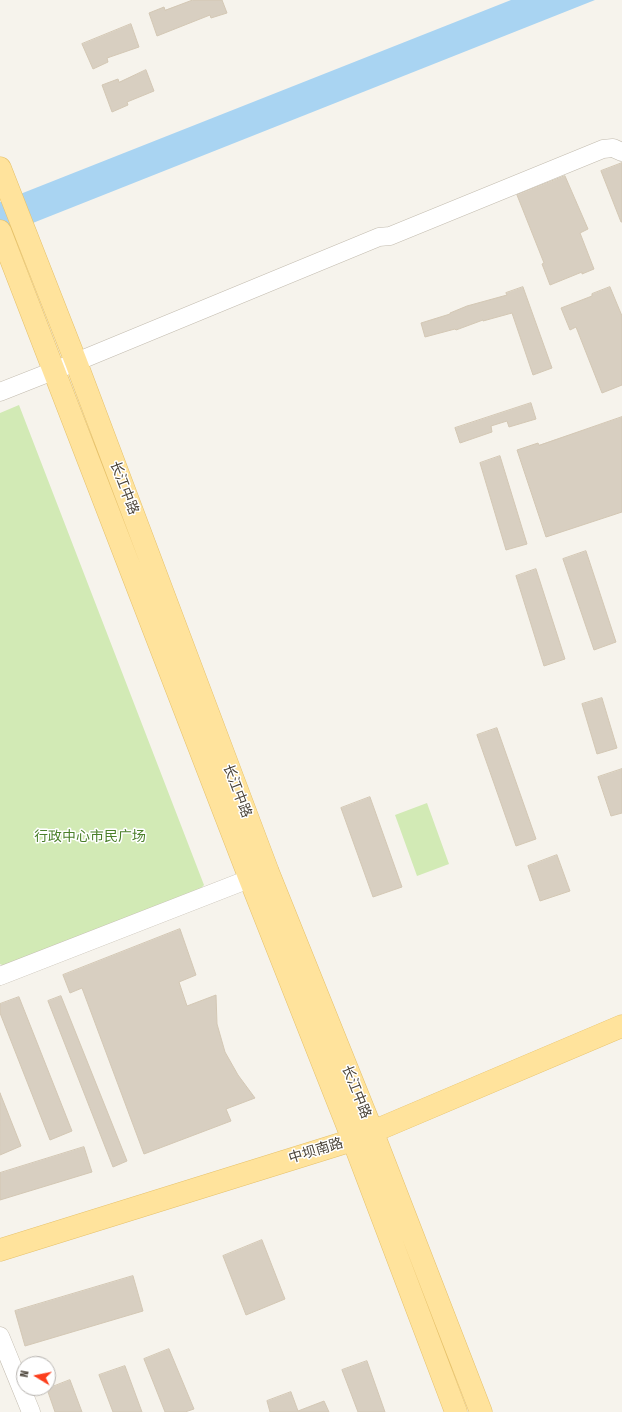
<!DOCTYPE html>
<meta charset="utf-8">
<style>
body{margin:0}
#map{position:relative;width:622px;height:1412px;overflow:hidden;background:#f6f3ec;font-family:"Fira Sans Condensed",sans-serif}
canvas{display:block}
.north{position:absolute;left:16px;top:1356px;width:40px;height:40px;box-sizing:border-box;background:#fff;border:1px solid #b7b4b0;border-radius:50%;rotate:280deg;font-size:11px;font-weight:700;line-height:16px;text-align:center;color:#4b4439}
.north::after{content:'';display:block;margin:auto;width:14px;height:18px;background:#fc3f1d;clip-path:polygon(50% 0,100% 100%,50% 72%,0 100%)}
</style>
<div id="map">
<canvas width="622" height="1412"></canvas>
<div class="north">N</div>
</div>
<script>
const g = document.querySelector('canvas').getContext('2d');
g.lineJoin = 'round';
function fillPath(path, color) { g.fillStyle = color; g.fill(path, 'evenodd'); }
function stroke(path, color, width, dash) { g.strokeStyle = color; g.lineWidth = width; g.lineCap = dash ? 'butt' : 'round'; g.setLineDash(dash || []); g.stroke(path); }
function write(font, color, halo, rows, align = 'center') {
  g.font = font + ' "Fira Sans Condensed","Noto Sans SC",sans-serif'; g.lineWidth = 3; g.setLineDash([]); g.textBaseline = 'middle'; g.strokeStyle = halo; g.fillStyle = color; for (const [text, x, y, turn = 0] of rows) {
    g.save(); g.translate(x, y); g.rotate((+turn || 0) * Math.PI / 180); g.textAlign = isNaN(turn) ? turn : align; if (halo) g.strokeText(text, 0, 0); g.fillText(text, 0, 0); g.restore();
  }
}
fillPath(new Path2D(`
 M19 405 204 885 196 894 4 966 0 964V413Z
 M427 803 449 864 417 876 395 815Z`), '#d2eab5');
fillPath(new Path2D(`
 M511 0H595L0 236V202Z`), '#a9d4f2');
const building = new Path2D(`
 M193 0H222L227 13 211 18 210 15 157 36 149 13 164 7 165 10Z
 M131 24 139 47 107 58 108 62 93 69 82 44Z
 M146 70 154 91 127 102 128 105 112 112 102 85 118 79 119 82Z
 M622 163V222H621L601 171Z
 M565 176 588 229 580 233 594 269 582 274V272L550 285 542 264 544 263 517 195Z
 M523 287 552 368 533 375 512 313 483 321V320L456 330 455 329 425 337 421 323 450 314V313L467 306 507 295 506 293Z
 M610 287 622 316V385L602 393 576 327 570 330 561 308 592 296V294Z
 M531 403 536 419 509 427 507 421 491 426 492 432 460 443 455 428Z
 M622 417V512L546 537 517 450 538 443 539 445Z
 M500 456 527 544 506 550 480 463Z
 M586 551 616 642 594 650 563 559Z
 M536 569 565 659 544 666 516 576Z
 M602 698 617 748 597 754 582 704Z
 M497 728 536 839 516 846 477 735Z
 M622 769V813L611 816 598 777Z
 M370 797 402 887 373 897 341 808Z
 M557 855 570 891 540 901 528 866Z
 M180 929 196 975 179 982 187 1006 216 995 217 1024 225 1052 238 1075 255 1098 226 1109 231 1121 144 1154 82 988 70 993 63 975Z
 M61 996 127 1161 113 1167 48 1001Z
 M19 997 72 1131 50 1140 0 1013V1004Z
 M0 1093 21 1146 0 1155Z
 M84 1147 92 1172 0 1200V1173Z
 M262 1240 285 1299 246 1315 223 1256Z
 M133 1276 143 1311 25 1346 15 1311Z
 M169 1349 194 1409 185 1412H165L144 1359Z
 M367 1361 385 1412H358L342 1370Z
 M125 1366 142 1412H113L99 1375Z
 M70 1380 82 1412H55L47 1389Z
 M291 1392 298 1411 324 1401 329 1412H270L267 1401Z`);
fillPath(building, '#d8cfc1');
stroke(building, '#d3c7b4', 1);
const minor = new Path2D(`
 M0 392 76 362 379 237 390 236 603 149 613 148 622 152
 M0 976 262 874
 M0 1336 31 1412`);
const major = new Path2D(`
 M0 168 76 362 268 872 373 1133 481 1412
 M0 231 250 879 353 1140 456 1412
 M0 1250 353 1140 622 1026`);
stroke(minor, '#c2bbae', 19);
stroke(major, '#e6c16a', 23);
stroke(minor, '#fff', 18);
stroke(major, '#ffe39c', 22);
write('14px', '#4b4439', '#fff', [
 ["长江中路",124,488,69],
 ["长江中路",237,791,69],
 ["长江中路",356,1092,68],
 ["中坝南路",316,1151,-17]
]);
write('14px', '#4a7f2a', '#fff', [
 ["行政中心市民广场",90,837]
]);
</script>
